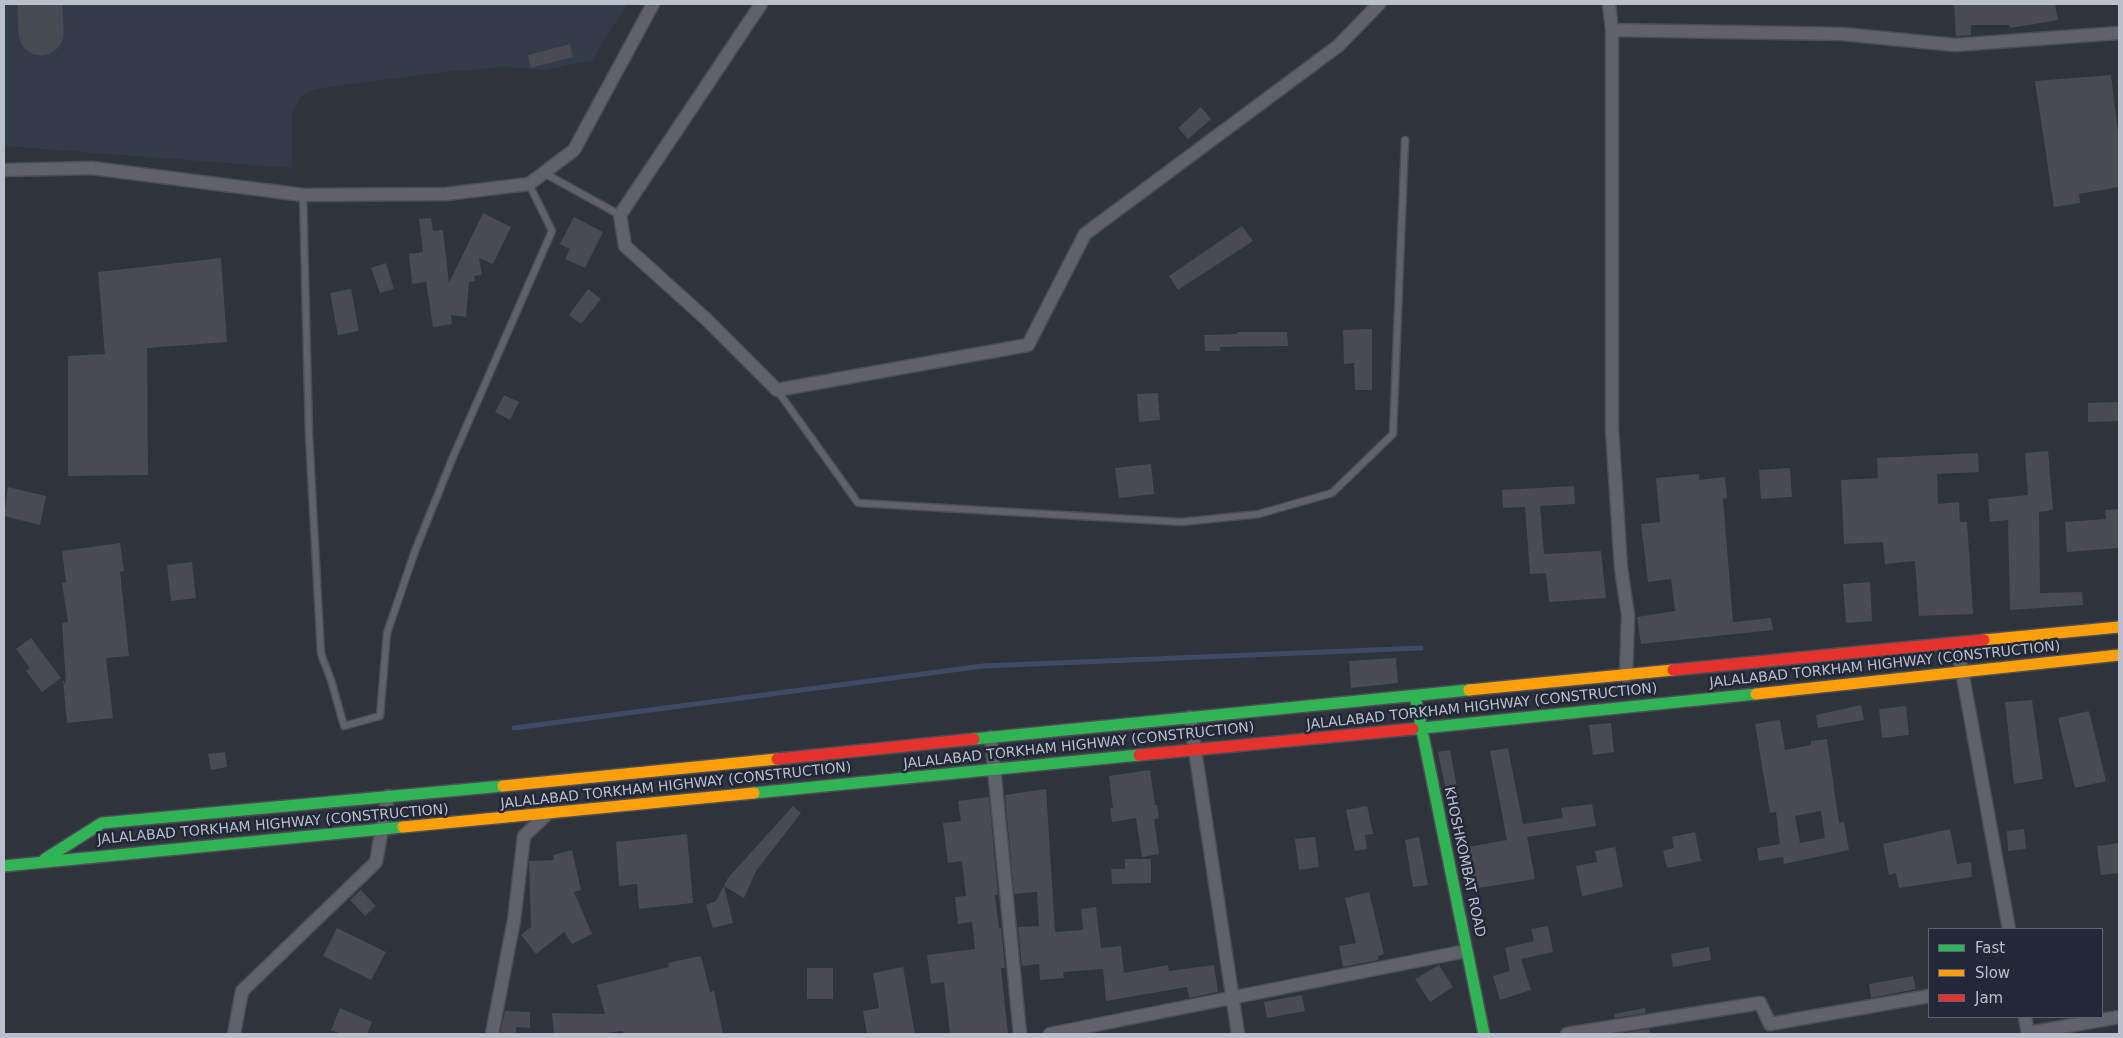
<!DOCTYPE html>
<style>
body{margin:0}
#map{position:relative;width:2123px;height:1038px;overflow:hidden;background:#2f333c;font-family:"DejaVu Sans",sans-serif}
canvas{display:block}
.frame{position:absolute;inset:0;border:5px solid #babfcb;pointer-events:none}
.legend{position:absolute;left:1928px;top:928px;width:175px;height:90px;box-sizing:border-box;background:#222837;border:1px solid #5f6472;margin:0;padding:6px 9px;list-style:none;font-size:15px;color:#babfcb}
.legend li{display:flex;align-items:center;gap:10px;height:25px}
.legend b{width:25px;border:1px solid #5f6472}
</style>
<div id="map">
<canvas width="2123" height="1038"></canvas>
<div class="frame"></div>
<ul class="legend">
<li><b style="height:6px;background:#30b455"></b>Fast</li>
<li><b style="height:6px;background:#ff9f0a"></b>Slow</li>
<li><b style="height:6px;background:#e5322d"></b>Jam</li>
</ul>
</div>
<script>
const g = document.querySelector('canvas').getContext('2d');
g.lineJoin = 'round';
function fillPath(path, color) { g.fillStyle = color; g.fill(path, 'evenodd'); }
function stroke(path, color, width, dash) { g.strokeStyle = color; g.lineWidth = width; g.lineCap = dash ? 'butt' : 'round'; g.setLineDash(dash || []); g.stroke(path); }
function write(font, color, halo, rows, align = 'center') {
  g.font = font + ' "DejaVu Sans",sans-serif'; g.lineWidth = 5; g.setLineDash([]); g.textBaseline = 'middle'; g.strokeStyle = halo; g.fillStyle = color; for (const [text, x, y, turn = 0] of rows) {
    g.save(); g.translate(x, y); g.rotate((+turn || 0) * Math.PI / 180); g.textAlign = isNaN(turn) ? turn : align; if (halo) g.strokeText(text, 0, 0); g.fillText(text, 0, 0); g.restore();
  }
}
fillPath(new Path2D(`
 M4 4H627L592 60 545 70 503 67 434 73 315 89 301 96 292 114V168L4 146Z`), '#333a4a');
stroke(new Path2D(`
 M514 728 983 666 1421 648`), '#3e4a66', 5);
stroke(new Path2D(`
 M40 4 41 33`), '#464a52', 45);
fillPath(new Path2D(`
 M1954 4H2055L2058 20 2010 28 2009 25H1971V35L1956 36Z
 M570 44 573 57 531 68 528 55Z
 M2111 75 2119 141V187L2079 194 2080 203 2054 207 2035 81Z
 M1201 107 1211 119 1188 139 1178 128Z
 M483 213 511 227 493 264 479 258 482 275 474 276 475 281 469 282 466 317 451 315 452 324 433 327 426 282 412 284 409 254 423 252 419 219 431 218 433 231 443 230 449 283Z
 M574 217 603 232 585 268 565 259 570 249 560 244Z
 M1242 226 1253 241 1178 290 1169 276Z
 M221 258 227 342 147 348 148 475 68 476V356L105 354 98 272Z
 M386 263 394 289 380 293 371 268Z
 M351 289 359 331 338 335 330 293Z
 M588 289 601 299 581 324 569 315Z
 M1372 329V390H1355L1354 363 1344 364 1343 330Z
 M1237 332H1287L1288 346 1220 347V351H1205L1204 335 1237 334Z
 M1158 393 1160 420 1139 422 1137 394Z
 M504 395 519 402 510 420 495 412Z
 M2118 402 2119 421 2088 422V403Z
 M2048 451 2053 510 2039 512 2040 593 2082 592 2083 605 2010 610 2008 520 1990 522 1988 499 2028 495 2025 453Z
 M1978 453 1979 472 1937 474 1938 504 1959 502 1960 522H1967L1973 614 1919 616 1915 561 1885 564 1883 542 1844 544 1841 480 1878 478 1877 458Z
 M1151 464 1154 494 1119 498 1115 468Z
 M1790 468 1792 497 1761 499 1759 470Z
 M1699 474V480L1725 477 1727 498 1723 499 1733 622 1771 618 1773 630 1641 644 1637 617 1675 611 1671 579 1648 582 1641 524 1660 522 1656 478Z
 M1574 486 1575 504 1540 506 1544 554 1601 551 1606 598 1549 602 1546 573 1530 574 1525 507 1503 508 1502 490Z
 M8 487 46 496 40 525 4 516Z
 M2119 509V548L2067 552 2065 522 2106 519 2105 510Z
 M120 543 124 571 120 572 129 656 106 658 113 718 67 723 63 680 66 685 62 623 68 622 62 583 66 582 62 551Z
 M192 562 196 598 171 601 167 565Z
 M1870 582 1872 621 1846 623 1843 584Z
 M31 638 61 678 42 692 26 671 30 668 16 649Z
 M1396 658 1398 683 1351 688 1349 661Z
 M2032 700 2043 779 2014 784 2005 702Z
 M1861 705 1864 720 1818 728 1816 715Z
 M1906 706 1909 735 1882 738 1879 709Z
 M2089 711 2106 781 2075 788 2058 718Z
 M1780 720 1785 750 1811 745V741L1827 739 1839 823 1844 822 1849 850 1784 864 1783 857 1759 861 1757 848 1780 844 1776 812 1770 813 1755 724ZM1821 811 1825 838 1800 843 1795 816Z
 M1611 723 1614 752 1593 755 1589 725Z
 M1508 748 1523 824 1563 818 1561 808 1592 804 1596 826 1527 837 1535 879 1466 890 1438 752 1450 750 1468 847 1507 840 1490 751Z
 M225 752 227 767 211 770 208 754Z
 M1150 770 1155 805H1157L1159 818 1154 819 1159 854 1142 857 1136 818 1112 822 1110 808H1113L1109 776Z
 M1046 789 1055 932 1083 930 1081 909 1096 907 1101 948 1121 946 1124 973 1168 965 1169 971 1214 965 1218 992 1189 998 1187 987 1106 1001 1103 969 1063 972 1064 978 1040 980 1039 964 1022 966 1018 927 1039 926 1037 892 1014 894 1005 795Z
 M989 797 998 895H995L999 928H1001L1005 968H1001L1008 1034H950L944 982 931 984 927 955 975 949 972 922 958 924 955 897 966 896 962 861 948 863 943 823 961 821 958 801Z
 M793 806 801 813 756 871 744 898 724 886 728 878Z
 M1367 806 1373 834 1365 835 1367 849 1355 851 1346 810Z
 M1950 829 1957 864 1971 862 1972 877 1899 888 1896 873 1889 875 1883 844Z
 M2024 829 2026 849 2008 851 2007 831Z
 M1695 832 1701 861 1667 868 1663 851 1674 848 1672 837Z
 M687 834 693 903 639 909 637 884 619 886 616 842Z
 M1315 837 1319 867 1299 870 1295 839Z
 M1419 837 1428 885 1413 887 1405 840Z
 M2119 843V873L2101 875 2097 846Z
 M1615 847 1623 887 1582 896 1576 866 1597 862 1595 851Z
 M572 850 581 890 574 892 592 934 572 944 564 932 536 954 521 935 531 927 529 861 554 860 553 855Z
 M1125 859H1151V883L1112 884 1111 869H1125Z
 M724 886 733 923 713 928 706 905 716 901Z
 M361 890 376 906 365 916 350 900Z
 M1369 892 1384 954 1378 956V960L1343 967 1339 946 1356 943 1345 898Z
 M1548 926 1553 952 1521 959 1531 990 1500 1000 1493 976 1510 971 1505 948 1534 941 1531 929Z
 M337 928 386 952 371 980 323 956Z
 M1709 947 1711 960 1673 967 1671 954Z
 M701 956 710 992 714 991 723 1034H623V1031L597 1034H554L552 1013 605 1014 597 985 669 967 668 963Z
 M1439 965 1453 987 1430 1002 1415 979Z
 M903 967 915 1034H867L863 1011 879 1008 873 973Z
 M807 968H833V999H807Z
 M1913 976 1916 989 1871 998 1869 984Z
 M1302 995 1305 1011 1267 1018 1264 1002Z
 M340 1008 372 1022 367 1034H341L331 1030Z
 M1645 1008 1646 1013 1615 1018 1614 1014Z
 M505 1011 530 1012V1028L516 1027V1034H500Z
 M1649 1029 1650 1034H1618Z`), '#484b52');
const lane = new Path2D(`
 M544 173 620 215
 M303 195 309 435 321 654 331 680 344 726 380 716 387 633 415 551 453 457 552 231 529 184
 M777 390 858 503 1182 522 1259 514 1332 493 1393 434 1405 140`);
const street = new Path2D(`
 M761 4 620 215 625 246 706 319 777 390 1028 345 1085 234 1338 46 1379 4
 M1609 4 1612 30V429L1621 568 1628 615 1626 676
 M1612 30 1842 34 1955 45 2119 33
 M4 170 92 168 303 195 446 194 529 184 574 150 653 4
 M1957 644 2009 929
 M1190 717 1238 1034
 M991 737 1020 1034
 M2025 1017 2028 1034
 M2028 1033 2119 1017
 M234 1034 242 991 376 862 388 796
 M492 1034 514 920 524 836 545 816
 M1050 1034 1466 951
 M1567 1034 1760 1003 1770 1024 1929 996`);
const fast = new Path2D(`
 M1415 696 1484 1034
 M1413 729 1756 694
 M974 739 1469 690
 M754 793 1139 755
 M45 859 102 823 503 786
 M4 866 403 827`);
const slow = new Path2D(`
 M1984 640 2119 627
 M1469 690 1673 670
 M1756 694 2119 655
 M503 786 777 759
 M403 827 754 793`);
const jam = new Path2D(`
 M1673 670 1984 640
 M1139 755 1413 729
 M777 759 974 739`);
stroke(lane, '#4b4e55', 9);
stroke(street, '#4b4e55', 15);
stroke(fast, '#4b4e55', 14);
stroke(slow, '#4b4e55', 14);
stroke(jam, '#4b4e55', 14);
stroke(lane, '#5f626a', 6);
stroke(street, '#5f626a', 12);
stroke(fast, '#30b455', 11);
stroke(slow, '#ff9f0a', 11);
stroke(jam, '#e5322d', 11);
write('14px', '#babfcb', '#222837', [
 ["JALALABAD TORKHAM HIGHWAY (CONSTRUCTION)",1885,665,-6],
 ["JALALABAD TORKHAM HIGHWAY (CONSTRUCTION)",1482,707,-6],
 ["JALALABAD TORKHAM HIGHWAY (CONSTRUCTION)",1079,746,-6],
 ["JALALABAD TORKHAM HIGHWAY (CONSTRUCTION)",676,786,-6],
 ["JALALABAD TORKHAM HIGHWAY (CONSTRUCTION)",273,825,-5],
 ["KHOSHKOMBAT ROAD",1464,862,78]
]);
</script>
